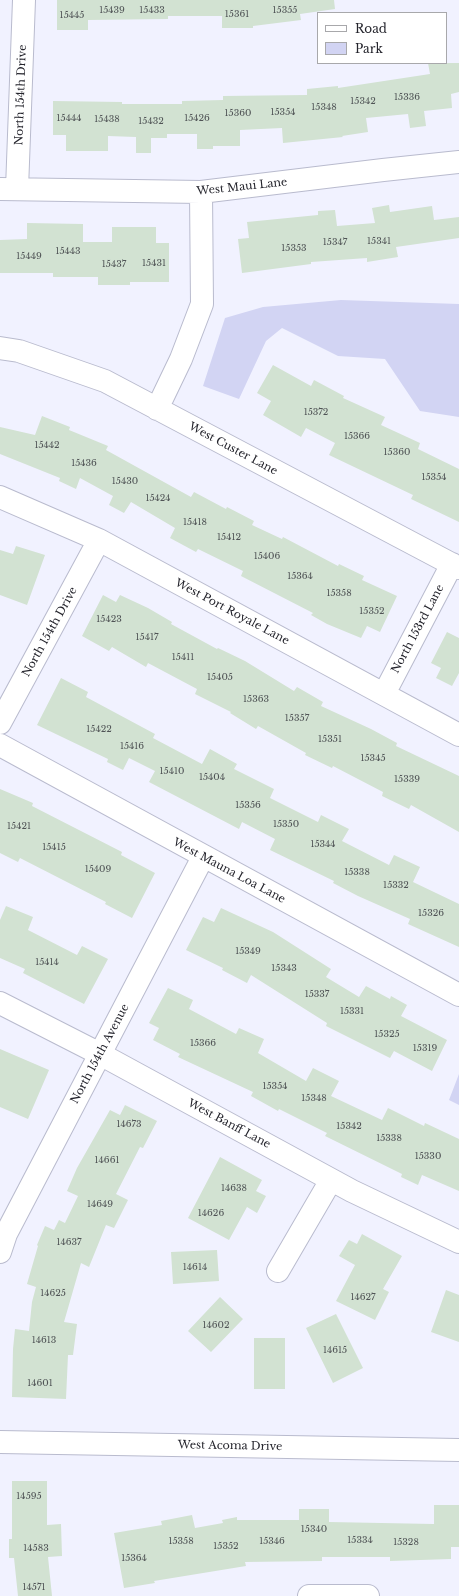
<!DOCTYPE html>
<style>
body{margin:0}
#map{position:relative;width:459px;height:1596px;overflow:hidden;background:#f1f2ff;font-family:"Libre Baskerville",serif}
canvas{display:block}
.legend{position:absolute;left:317px;top:12px;width:130px;height:52px;box-sizing:border-box;background:#fff;border:1px solid #a8a8ab;margin:0;padding:5px 7px;list-style:none;font-size:12px;color:#25252d}
.legend li{display:flex;align-items:center;gap:8px;height:20px}
.legend b{width:20px;border:1px solid #a8a8ab}
</style>
<div id="map">
<canvas width="459" height="1596"></canvas>
<ul class="legend">
<li><b style="height:5px;background:#fff"></b>Road</li>
<li><b style="height:11px;background:#d2d4f3"></b>Park</li>
</ul>
</div>
<script>
const g = document.querySelector('canvas').getContext('2d');
g.lineJoin = 'round';
function fillPath(path, color) { g.fillStyle = color; g.fill(path, 'evenodd'); }
function stroke(path, color, width, dash) { g.strokeStyle = color; g.lineWidth = width; g.lineCap = dash ? 'butt' : 'round'; g.setLineDash(dash || []); g.stroke(path); }
function write(font, color, halo, rows, align = 'center') {
  g.font = font + ' "Libre Baskerville",serif'; g.lineWidth = 3; g.setLineDash([]); g.textBaseline = 'middle'; g.strokeStyle = halo; g.fillStyle = color; for (const [text, x, y, turn = 0] of rows) {
    g.save(); g.translate(x, y); g.rotate((+turn || 0) * Math.PI / 180); g.textAlign = isNaN(turn) ? turn : align; if (halo) g.strokeText(text, 0, 0); g.fillText(text, 0, 0); g.restore();
  }
}
fillPath(new Path2D(`
 M341 300 459 304V417L420 411 385 359 338 356 282 328 266 341 239 399 203 386 225 318 263 307Z
 M459 1074V1105L449 1100Z`), '#d2d4f3');
fillPath(new Path2D(`
 M57 0H334L335 9 300 14 301 20 253 26V28H222V16H168V19L88 20V30H57Z
 M428 63H459V92L451 94 452 108 424 111 426 126 410 128 408 114 366 118 368 132 342 136 343 137 283 143 282 128 240 130V146H213V149H197V134H167V138H151V153H136V137L108 136V151H66V135H53V101L122 102V104H182V101L223 100V96L307 95V89L338 86V88L430 74Z
 M389 205 390 212 432 206 434 220 459 217V238L396 247 398 257 367 262V258L311 262V264L242 273 238 239 249 238 247 222 318 215V211L335 210 337 226 375 223 372 208Z
 M27 223 83 224V242H112V227H156V243H169V282H130V285H98V277H53V273H0V240L27 239Z
 M273 365 311 386 314 380 344 396 343 398 385 417 381 425 420 443 418 449 459 469V522L411 499 413 495 329 455 335 443 306 428 301 437 263 415 271 401 257 393Z
 M42 416 70 427 69 430 108 446 106 450 191 497 194 492 226 509 227 507 254 521 252 525 282 539 283 537 338 566 339 564 364 576 362 580 397 596 380 632 367 626 361 638 327 624 311 615 313 613 241 576 243 571 198 549 196 552 170 538 175 528 131 502 124 513 109 505 113 496 80 478 76 489 59 481 60 478 0 454V427L35 435Z
 M16 546 45 555 27 605 0 595V550L13 554Z
 M103 595 116 602 120 595 148 608 172 622 171 624 217 649 218 648 245 661 294 691 297 687 323 702 321 706 371 729 397 743 396 746 459 776V832L411 805 409 809 382 796 383 792 333 766 332 768 305 755 306 753 258 726 256 729 230 713 231 712 195 694 197 689 148 663 146 667 112 647 109 651 82 636Z
 M447 632 459 638V673L452 686 436 678 441 668 431 663Z
 M61 678 88 692 86 697 155 734 153 738 202 764 210 749 237 764 234 769 274 789 270 798 318 822 321 815 349 829 342 841 389 865 394 855 420 867 413 882 459 904V947L408 924 410 919 358 896 333 883 334 881 270 850 275 839 242 822 239 829 149 782 155 771 129 758 123 770 107 762 108 759 37 725Z
 M0 789 33 803 32 806 122 852 121 855 155 873 132 918 105 904 106 902 20 858 18 862 0 853Z
 M6 906 33 917 28 930 77 955 82 946 108 959 84 1004 23 973 25 969 0 958V920Z
 M221 908 273 932 331 969 326 977 359 997 366 986 390 999 391 996 407 1005 401 1016 447 1040 432 1071 394 1051 390 1058 326 1026 327 1023 251 975 247 983 222 970 223 968 186 950 203 917 214 922Z
 M168 988 193 1000 189 1009 236 1034 239 1028 264 1039 258 1053 306 1081 313 1068 339 1081 331 1096 382 1120 388 1108 424 1126 425 1123 459 1139V1191L422 1175 418 1185 401 1177 402 1174 325 1136 327 1133 279 1109 278 1111 251 1096 253 1092 178 1057 180 1054 153 1040 159 1028 149 1023Z
 M0 1049 49 1070 28 1119 0 1107Z
 M125 1105 157 1121 143 1148 140 1147 116 1194 128 1200 114 1228 106 1225 89 1267 81 1263 64 1322 77 1324 73 1355H68L66 1399 12 1397 13 1349 15 1329 29 1331 32 1302 36 1287 27 1284 38 1246 37 1245 45 1226 54 1230 59 1220 65 1223 78 1196 67 1191 77 1168 110 1110 120 1115Z
 M220 1157 262 1180 256 1191 266 1196 257 1213 247 1207 229 1240 188 1218Z
 M362 1234 402 1256 383 1289 389 1292 375 1320 336 1301 355 1265 339 1256 349 1240 357 1244Z
 M217 1250 219 1281 173 1284 171 1252Z
 M446 1290 459 1295V1342L431 1332Z
 M220 1297 243 1319 211 1352 188 1331Z
 M336 1314 363 1368 333 1383 306 1328Z
 M254 1338H285V1389H254Z
 M12 1481H47V1525L61 1524 62 1556 48 1557 52 1596H18L14 1558H9V1539H12Z
 M434 1505H459V1547H451V1559L390 1561V1557H322V1561L245 1562 246 1566 154 1581 155 1583 124 1588 114 1533 162 1525 161 1521 192 1515 195 1528 223 1523 222 1520 237 1517V1520H299V1509H329V1522L434 1524Z`), '#d2e2d2');
const minor = new Path2D(`
 M0 189 201 192 383 170 459 162
 M17 189 24 0
 M0 348 19 351 105 381 459 568
 M157 409 181 359 202 304 201 192
 M0 497 99 540 459 735
 M384 694 452 564
 M0 723 99 540
 M0 745 459 995
 M0 1003 100 1054 352 1191 459 1242
 M0 1252 6 1234 203 857
 M278 1271 331 1180
 M0 1442 459 1450
 M309 1596H368`);
stroke(minor, '#b9bbce', 24);
stroke(minor, '#fff', 22);
write('9px', '#505456', null, [
 ["15439",112,10],
 ["15433",152,10],
 ["15355",285,10],
 ["15361",237,14],
 ["15445",72,15],
 ["15336",407,97],
 ["15342",363,101],
 ["15348",324,107],
 ["15354",283,112],
 ["15360",238,113],
 ["15444",69,118],
 ["15426",197,118],
 ["15438",107,119],
 ["15432",151,121],
 ["15341",379,241],
 ["15347",335,242],
 ["15353",294,248],
 ["15443",68,251],
 ["15449",29,256],
 ["15431",154,263],
 ["15437",114,264],
 ["15372",316,412],
 ["15366",357,436],
 ["15442",47,445],
 ["15360",397,452],
 ["15436",84,463],
 ["15354",434,477],
 ["15430",125,481],
 ["15424",158,498],
 ["15418",195,522],
 ["15412",229,537],
 ["15406",267,556],
 ["15364",300,576],
 ["15358",339,593],
 ["15352",372,611],
 ["15423",109,619],
 ["15417",147,637],
 ["15411",183,657],
 ["15405",220,677],
 ["15363",256,699],
 ["15357",297,718],
 ["15422",99,729],
 ["15351",330,739],
 ["15416",132,746],
 ["15345",373,758],
 ["15410",172,771],
 ["15404",212,777],
 ["15339",407,779],
 ["15356",248,805],
 ["15350",286,824],
 ["15421",19,826],
 ["15344",323,844],
 ["15415",54,847],
 ["15409",98,869],
 ["15338",357,872],
 ["15332",396,885],
 ["15326",431,913],
 ["15349",248,951],
 ["15414",47,962],
 ["15343",284,968],
 ["15337",317,994],
 ["15331",352,1011],
 ["15325",387,1034],
 ["15366",203,1043],
 ["15319",425,1048],
 ["15354",275,1086],
 ["15348",314,1098],
 ["14673",129,1124],
 ["15342",349,1126],
 ["15338",389,1138],
 ["15330",428,1156],
 ["14661",107,1160],
 ["14638",234,1188],
 ["14649",100,1204],
 ["14626",211,1213],
 ["14637",69,1242],
 ["14614",195,1267],
 ["14625",53,1293],
 ["14627",363,1297],
 ["14602",216,1325],
 ["14613",44,1340],
 ["14615",335,1350],
 ["14601",40,1383],
 ["14595",29,1496],
 ["15340",314,1529],
 ["15334",360,1540],
 ["15358",181,1541],
 ["15346",272,1541],
 ["15328",406,1542],
 ["15352",226,1546],
 ["14583",36,1548],
 ["15364",134,1558],
 ["14571",34,1587]
]);
write('11px', '#25252d', '#fff', [
 ["North 154th Drive",21,95,-88],
 ["West Maui Lane",242,187,-6],
 ["West Custer Lane",233,449,28],
 ["West Port Royale Lane",232,612,28],
 ["North 153rd Lane",418,629,-62],
 ["North 154th Drive",50,632,-61],
 ["West Mauna Loa Lane",229,871,28],
 ["North 154th Avenue",100,1054,-62],
 ["West Banff Lane",229,1124,28],
 ["West Acoma Drive",230,1446,1]
]);
</script>
